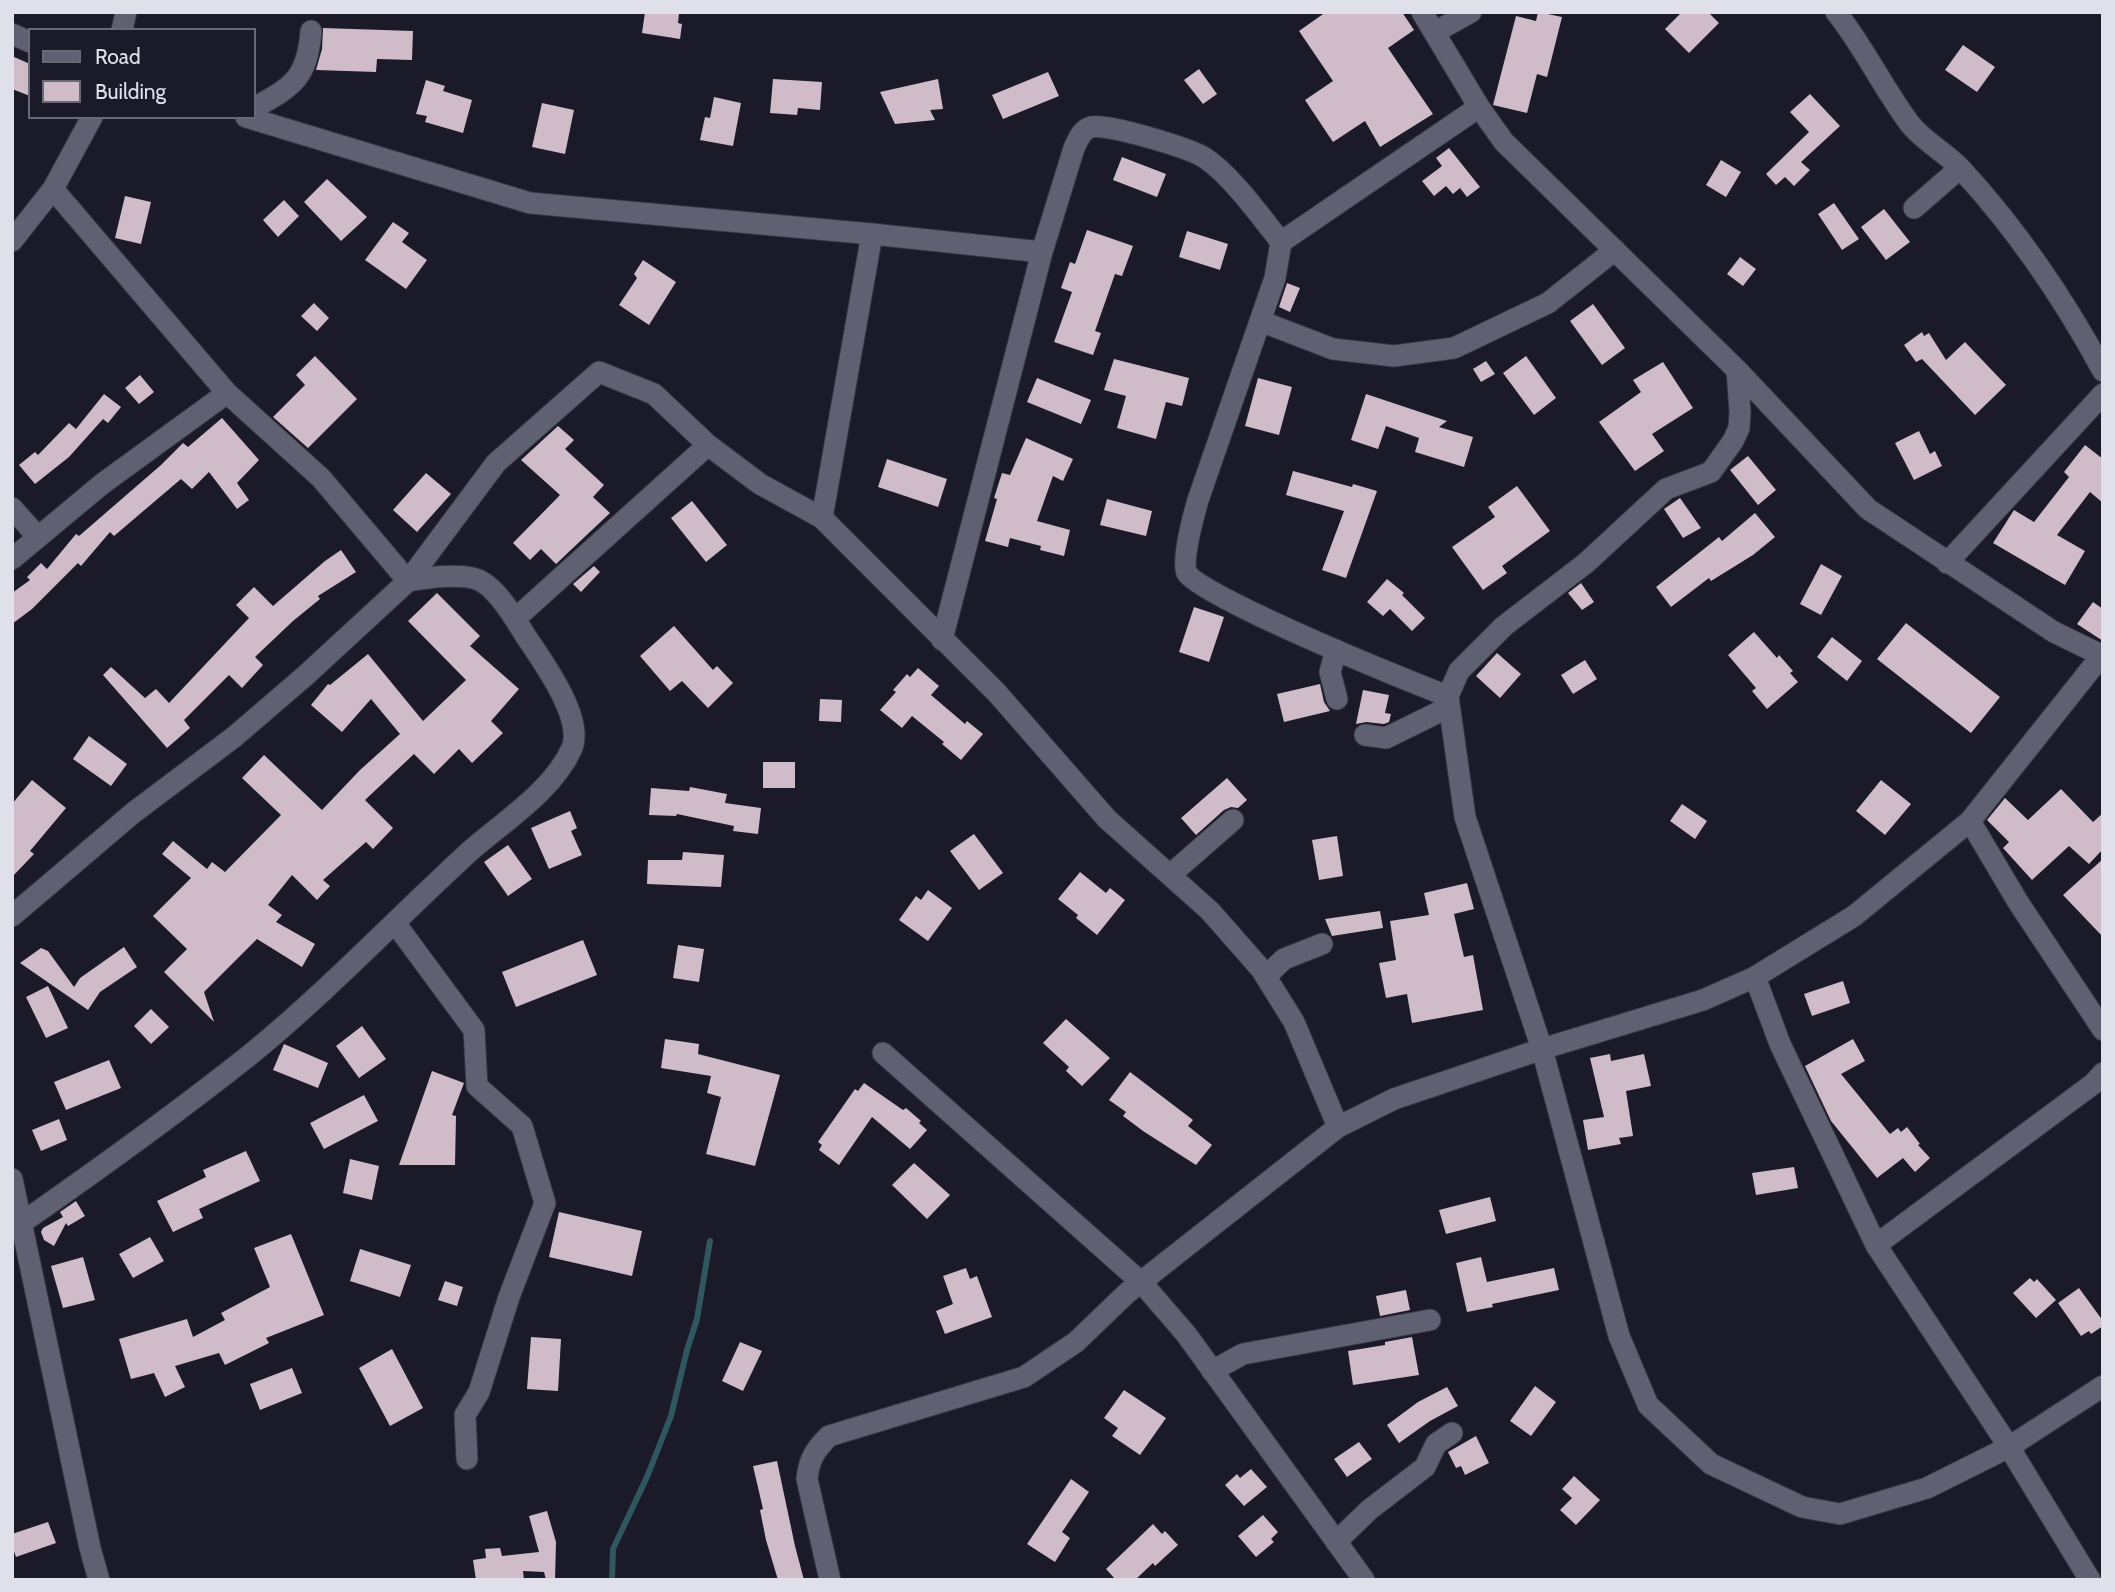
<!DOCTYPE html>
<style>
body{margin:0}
#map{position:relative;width:2115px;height:1592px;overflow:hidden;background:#1a1a29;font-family:Cabin,sans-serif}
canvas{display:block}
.frame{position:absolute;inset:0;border:14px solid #dfe0ea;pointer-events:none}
.legend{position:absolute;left:28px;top:28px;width:228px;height:91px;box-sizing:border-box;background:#1a1a29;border:2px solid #696976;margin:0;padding:9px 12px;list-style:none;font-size:21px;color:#dfe0ea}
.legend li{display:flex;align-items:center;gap:14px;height:35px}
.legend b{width:35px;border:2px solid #696976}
</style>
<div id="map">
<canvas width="2115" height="1592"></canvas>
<div class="frame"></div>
<ul class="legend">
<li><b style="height:9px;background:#5f6072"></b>Road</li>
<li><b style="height:19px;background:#d0bbc8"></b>Building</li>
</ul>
</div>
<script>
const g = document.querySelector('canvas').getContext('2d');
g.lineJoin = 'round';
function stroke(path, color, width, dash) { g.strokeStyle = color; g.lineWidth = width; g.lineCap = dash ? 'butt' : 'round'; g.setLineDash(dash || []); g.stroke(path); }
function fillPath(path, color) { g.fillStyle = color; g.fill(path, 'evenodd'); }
stroke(new Path2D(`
 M612 1580 613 1549 647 1477 671 1416 687 1350 697 1319 710 1241`), '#30575f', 6);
fillPath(new Path2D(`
 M645 12 679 14 678 23 682 24 680 39 642 33Z
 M1326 12H1402L1414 30 1388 48 1433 114 1380 147 1365 121 1333 142 1305 100 1333 81 1299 31Z
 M1538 12 1562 17 1547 77 1537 74 1527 113 1493 105 1516 16 1536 21Z
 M1682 12H1708L1719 23 1689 53 1665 29Z
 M323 28 413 31 412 60 377 59 376 72 316 70 322 49Z
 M1963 45 1995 67 1977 92 1945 70Z
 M12 56 30 64V96L12 89Z
 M1199 69 1217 94 1203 104 1184 80Z
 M1048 72 1059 96 1003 119 992 95Z
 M773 79 822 82 820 110 798 108 797 115 770 113Z
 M938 79 943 109 930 110 935 120 895 124 880 92Z
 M426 80 445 86 443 91 472 100 463 133 425 122 427 116 416 114Z
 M1810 94 1840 126 1801 162 1810 170 1794 186 1785 177 1776 185 1766 174 1809 132 1790 112Z
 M714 97 741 103 733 146 700 140 705 117 710 118Z
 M542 103 574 110 565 154 532 147Z
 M1449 148 1480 187 1467 197 1460 188 1453 194 1446 186 1434 196 1422 181 1442 166 1436 158Z
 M1122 157 1166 174 1157 197 1113 180Z
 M1721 160 1741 172 1726 197 1706 185Z
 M327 179 367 217 341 241 304 202Z
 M125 196 151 202 141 244 115 238Z
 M284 200 299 216 278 237 263 220Z
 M1834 203 1859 239 1842 250 1818 214Z
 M1884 209 1910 242 1886 260 1861 227Z
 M393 222 409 233 402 242 427 260 406 289 365 260Z
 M1087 230 1133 246 1122 276 1115 274 1095 331 1101 333 1093 355 1054 342 1072 292 1061 288 1070 262 1075 264Z
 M1187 231 1228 244 1220 270 1179 257Z
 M1740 257 1756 269 1743 286 1727 274Z
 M643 260 676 282 649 325 619 305 637 278 634 274Z
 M1287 283 1300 288 1290 312 1279 307Z
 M314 303 329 318 317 331 301 316Z
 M1593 304 1625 348 1602 365 1570 321Z
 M1922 332 1924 336 1929 333 1946 360 1965 342 2006 385 1975 415 1922 359 1916 362 1904 345Z
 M315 356 357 399 308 448 273 417 305 385 296 375Z
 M1526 356 1556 398 1534 415 1503 373Z
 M1114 359 1189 378 1182 406 1166 402 1156 439 1117 428 1126 396 1104 390Z
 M1486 361 1495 374 1481 382 1473 369Z
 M1663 362 1693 408 1652 434 1664 451 1635 471 1599 422 1641 392 1633 380Z
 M140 375 154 392 139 404 125 388Z
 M1037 378 1091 400 1081 424 1027 402Z
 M1258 378 1292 387 1279 435 1245 426Z
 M104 394 121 407 108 423 103 419 69 457 35 484 19 465 35 452 38 455 69 423 76 429Z
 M1366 394 1447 421 1439 427 1473 437 1464 467 1415 452 1419 438 1386 426 1378 449 1351 440Z
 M222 418 259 460 237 483 249 500 237 509 209 472 192 489 181 479 114 536 110 532 81 566 78 563 32 609 12 624V593L30 580 27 577 41 563 47 569 76 534 79 536 161 465 183 443 188 447Z
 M558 426 574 440 565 449 604 485 593 497 610 513 556 564 541 549 530 560 513 543 560 495 521 460Z
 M1919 431 1930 454 1935 451 1942 466 1914 480 1895 443Z
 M1026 438 1073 459 1063 481 1053 476 1037 521 1070 530 1064 556 1040 550 1041 546 1010 538 1008 547 985 541 997 499 994 498 1002 473 1010 475Z
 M2085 445 2103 459V503L2090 492 2057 535 2085 551 2065 585 1993 543 2014 510 2034 522 2069 477 2064 472Z
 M1748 456 1776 490 1758 505 1730 470Z
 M887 459 947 479 938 507 878 487Z
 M1293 471 1352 487 1353 484 1377 491 1346 578 1322 570 1344 511 1286 495Z
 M426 473 451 494 417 532 393 510Z
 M1517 486 1550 531 1502 566 1507 573 1483 590 1452 547 1495 517 1488 507Z
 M1680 498 1701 528 1683 538 1664 509Z
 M1107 499 1152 511 1146 536 1100 525Z
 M692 501 727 545 706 562 671 518Z
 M1755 513 1775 537 1753 555 1711 581 1709 578 1671 607 1656 587 1719 537 1722 541Z
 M341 550 356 572 318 596 320 599 293 621 255 657 263 665 242 688 229 675 184 720 190 728 167 748 103 675 111 667 145 698 156 689 169 703 249 618 236 605 254 587 273 606 325 561Z
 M1821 564 1842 576 1821 615 1800 604Z
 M594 566 600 572 581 592 573 584Z
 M1387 579 1404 593 1402 595 1425 618 1412 631 1390 609 1383 616 1367 602Z
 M1581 583 1594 602 1582 610 1568 593Z
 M437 593 480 636 470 646 519 689 491 721 503 733 472 763 459 749 434 774 414 754 365 800 393 828 373 849 366 842 323 880 330 886 317 900 292 875 268 905 282 915 276 922 315 944 302 967 257 939 204 992 214 1022 164 972 187 949 153 916 191 878 162 854 173 841 207 869 212 862 225 872 281 815 242 778 264 755 322 810 360 770 400 734 371 699 342 732 311 705 328 684 330 685 368 654 423 721 466 680 408 621Z
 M2093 602 2103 609V641L2077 624Z
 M1194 607 1224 617 1209 662 1179 652Z
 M1906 623 2000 697 1971 733 1877 659Z
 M674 626 713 670 717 666 733 683 708 708 682 681 670 691 640 656Z
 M1754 632 1777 658 1779 655 1793 671 1790 673 1798 682 1767 709 1752 691 1756 688 1728 655Z
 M1832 637 1862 661 1847 681 1817 657Z
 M1497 653 1521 674 1500 698 1476 676Z
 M1585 660 1597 679 1573 694 1561 675Z
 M918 668 939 686 931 695 965 724 967 721 983 734 961 760 942 744 944 742 912 716 902 728 880 710 896 692 893 690 907 674 910 677Z
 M1320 684 1324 702 1330 711 1284 722 1277 694Z
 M1363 690 1389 695 1385 713 1391 714 1389 722 1384 724 1366 722 1356 724Z
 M820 699 842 700 841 722 819 721Z
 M89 736 127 764 111 786 73 759Z
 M763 762H795V788H763Z
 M1227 778 1247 800 1238 808 1231 807 1224 810 1196 835 1181 818Z
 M32 780 66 808 30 851 34 854 12 877V804Z
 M1881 780 1911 804 1885 835 1856 811Z
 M690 787 727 794 725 803 761 808 758 834 733 831 734 826 677 814 676 816 649 815 651 788 689 791Z
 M2061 789 2093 822 2103 813V849L2089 864 2069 846 2032 880 2003 848 2009 842 1987 820 2005 798 2028 820Z
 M1682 804 1707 821 1695 839 1670 821Z
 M570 811 577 828 571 831 582 855 549 869 531 828Z
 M974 834 1003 873 979 890 950 851Z
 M1337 836 1343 876 1319 880 1312 840Z
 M508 845 532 879 508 896 484 862Z
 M683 852 724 855 721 887 647 884 648 860H682Z
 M2103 859V937L2063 895Z
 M1080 872 1106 893 1110 888 1125 900 1097 935 1076 918 1078 915 1058 899Z
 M1467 883 1474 909 1454 914 1464 957 1473 955 1483 1010 1412 1023 1407 994 1386 998 1379 963 1396 960 1390 921 1429 915 1424 893Z
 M928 890 952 908 928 941 899 920 916 896 921 900Z
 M1380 911 1383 928 1332 936 1325 919Z
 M583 940 597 975 516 1007 502 972Z
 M678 945 704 949 699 982 673 978Z
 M124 947 137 967 100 992 88 1010 20 963 41 948 48 951 74 987 80 978Z
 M1843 981 1850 1003 1812 1016 1804 994Z
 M48 986 68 1028 46 1038 26 997Z
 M151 1009 169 1027 151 1044 134 1026Z
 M1066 1019 1110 1058 1082 1086 1066 1071 1069 1067 1043 1043Z
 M362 1026 386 1059 359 1078 336 1046Z
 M665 1039 699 1044 698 1054 780 1075 755 1166 706 1154 721 1097 707 1093 711 1076 661 1068Z
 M1853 1039 1865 1061 1841 1074 1890 1134 1898 1128 1901 1132 1907 1127 1920 1144 1918 1145 1930 1158 1915 1172 1903 1158 1877 1178 1831 1121 1805 1066Z
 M284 1044 328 1063 318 1088 273 1070Z
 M1610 1054 1611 1061 1644 1054 1651 1086 1626 1091 1633 1136 1619 1138 1621 1144 1588 1150 1583 1120 1604 1117 1590 1058Z
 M109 1060 121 1088 66 1110 54 1082Z
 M432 1071 464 1083 452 1115 456 1116 455 1165H399Z
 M1130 1072 1193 1120 1188 1126 1212 1145 1196 1165 1143 1131 1123 1116 1126 1112 1109 1100Z
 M864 1083 903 1110 906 1108 921 1121 919 1123 927 1130 910 1149 872 1117 839 1165 819 1150 822 1145 818 1142 855 1089 858 1091Z
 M364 1095 378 1121 324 1149 310 1123Z
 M59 1119 67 1140 41 1151 32 1130Z
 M246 1151 260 1181 199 1209 203 1218 173 1232 157 1201 206 1177 203 1170Z
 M350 1159 379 1166 372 1200 343 1193Z
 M914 1163 950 1195 927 1219 892 1185Z
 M1794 1167 1798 1188 1756 1195 1752 1173Z
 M1490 1197 1496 1221 1446 1234 1439 1210Z
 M76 1201 85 1216 68 1226 66 1223 54 1246 44 1240 41 1232 43 1228 63 1217 60 1212Z
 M559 1212 642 1231 632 1276 549 1257Z
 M291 1234 324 1315 266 1338 269 1343 225 1365 219 1353 175 1366 185 1387 165 1397 154 1373 131 1379 119 1339 187 1319 193 1337 225 1320 221 1313 270 1287 254 1248Z
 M150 1237 164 1261 133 1278 119 1254Z
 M360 1249 411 1265 400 1297 350 1281Z
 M83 1257 95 1300 63 1308 51 1266Z
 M1481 1257 1487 1282 1554 1268 1559 1290 1492 1304 1493 1307 1467 1312 1456 1263Z
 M966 1268 970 1279 977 1276 992 1317 945 1334 936 1311 953 1304 943 1276Z
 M2030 1278 2034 1282 2037 1279 2056 1300 2036 1318 2013 1293Z
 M445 1281 463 1287 457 1306 438 1300Z
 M2079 1288 2103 1321V1326L2091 1334 2089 1331 2081 1336 2058 1303Z
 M1406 1290 1410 1310 1380 1316 1376 1296Z
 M531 1337 561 1339 558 1391 527 1389Z
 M1412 1337 1419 1375 1353 1385 1348 1351 1385 1345V1342Z
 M740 1342 762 1351 743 1391 722 1381Z
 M392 1349 423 1408 390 1426 359 1368Z
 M292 1368 302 1393 260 1410 250 1384Z
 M1535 1386 1556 1402 1531 1436 1510 1421Z
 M1447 1387 1458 1406 1430 1421 1399 1443 1387 1425 1418 1402Z
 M1124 1390 1166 1418 1140 1455 1112 1436 1118 1428 1104 1418Z
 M1476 1436 1489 1463 1465 1475 1461 1466 1456 1468 1448 1452Z
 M1359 1442 1372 1459 1347 1477 1334 1459Z
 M777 1461 795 1546 804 1580H778L766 1540 760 1510 763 1509 753 1466Z
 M1251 1469 1267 1487 1244 1506 1225 1485 1237 1474 1240 1478Z
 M1574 1476 1600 1500 1576 1525 1560 1510 1572 1498 1562 1489Z
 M1071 1479 1089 1492 1062 1532 1070 1538 1055 1562 1027 1544Z
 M547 1511 556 1542 555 1580H546L544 1572 523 1571 524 1580H476L473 1560 486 1558 485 1549 500 1548 502 1556 539 1552 529 1516Z
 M1263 1515 1278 1532 1271 1539 1274 1542 1256 1557 1238 1536Z
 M48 1522 56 1543 16 1557 12 1546V1534Z
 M1153 1524 1162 1534 1165 1531 1178 1545 1155 1566 1153 1563 1135 1580H1116L1106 1569Z`), '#d0bbc8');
const minor = new Path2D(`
 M1422 12 1479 107 1504 142 1737 370 1868 509 2054 632 2103 656
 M1836 12C1864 47 1883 88 1910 124 1924 142 1947 153 1962 170 2017 230 2064 299 2103 371
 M122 30 126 12
 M1435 32 1471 12
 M12 34 30 42
 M254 108C293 86 307 79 311 31
 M246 117 530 203 872 234 1042 252
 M53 189 227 393 321 478 408 581
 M1914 208 1960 168
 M12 241 53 189 92 117
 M1260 321 1333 349 1394 356 1454 348 1548 303 1615 250
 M1737 370 1740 412 1739 428 1733 441 1711 472 1666 489 1586 563 1504 626 1459 671 1448 696 1465 817 1542 1049 1619 1336 1648 1405 1711 1464 1802 1507 1840 1514 1927 1488 2009 1447 2103 1386
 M12 508 38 537
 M822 518 872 234
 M12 559 102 484 227 393
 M1947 563 2103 394
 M515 619 708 445
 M942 640 1042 252 1074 148C1078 140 1081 130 1091 127 1106 123 1190 148 1205 158 1231 175 1261 217 1281 242
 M1336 650 1330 672 1337 699
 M1448 696C1412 683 1199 596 1187 573 1181 561 1194 514 1198 500L1275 278 1281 242 1479 107
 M1365 735 1386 738 1449 707
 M1970 821 2018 902 2103 1030
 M1170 875 1233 820
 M12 916 133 813 234 737 305 676 408 581 496 463 599 372 654 394 708 445 760 484 822 518 997 693 1107 819 1210 911 1261 969 1294 1022 1338 1127
 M395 923 474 1030 477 1086 522 1126 545 1203 509 1297 479 1392 465 1415 467 1459
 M1266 976 1284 959 1322 944
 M1755 977 1780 1044 1876 1245 2009 1447 2090 1580
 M883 1053 1142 1283 1186 1334 1364 1580
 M12 1179 90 1548 99 1580
 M20 1224C99 1169 177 1113 251 1054 328 991 396 919 469 852 503 822 553 791 572 748 584 718 543 662 527 638 516 621 496 585 476 579 457 573 427 578 408 581
 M1876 1245 2093 1084 2103 1073
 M1212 1371 1243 1354 1430 1320
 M1336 1542 1369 1510 1425 1467 1436 1444 1452 1433
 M830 1580 807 1479C809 1459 815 1450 829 1436L1024 1377 1076 1342 1127 1293 1338 1127 1394 1099 1542 1049 1703 1000 1755 977 1854 916 1970 821 2102 655`);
stroke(minor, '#363541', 23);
stroke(minor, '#5f6072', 21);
</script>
